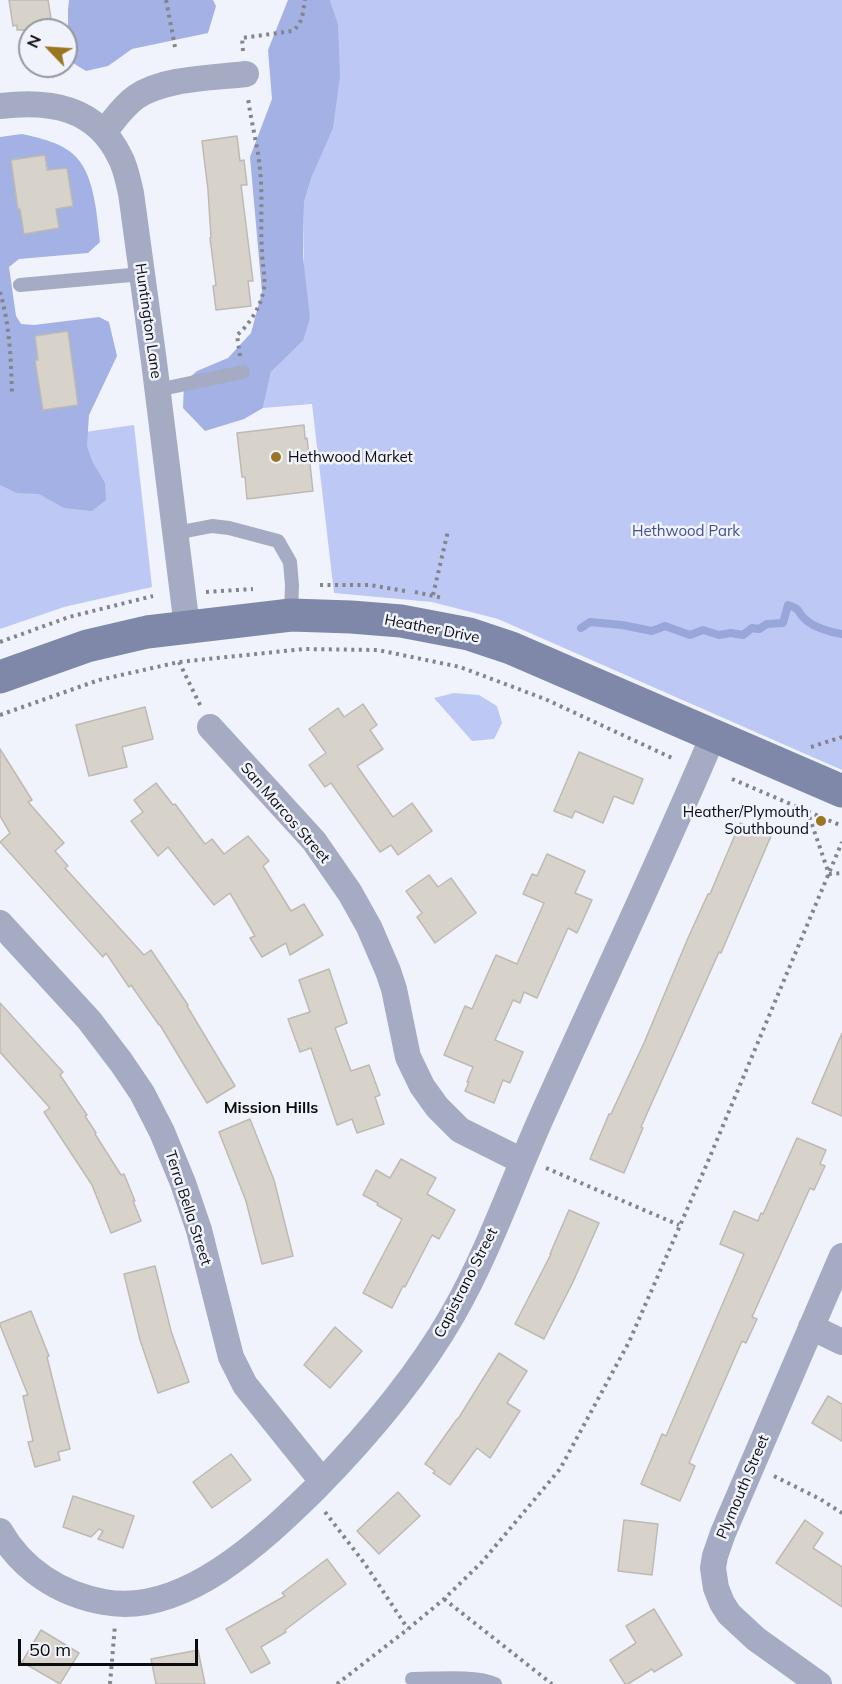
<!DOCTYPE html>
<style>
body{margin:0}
#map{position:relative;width:842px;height:1684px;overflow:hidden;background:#f0f3fb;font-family:Mulish,sans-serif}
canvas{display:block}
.north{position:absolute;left:18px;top:18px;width:60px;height:60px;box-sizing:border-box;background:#f0f3fb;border:2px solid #94979c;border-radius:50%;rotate:295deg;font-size:16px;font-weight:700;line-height:24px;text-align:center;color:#0b0c0e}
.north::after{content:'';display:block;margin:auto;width:21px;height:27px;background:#9b7521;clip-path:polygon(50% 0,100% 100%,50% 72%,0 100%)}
.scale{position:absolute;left:18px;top:1639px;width:180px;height:27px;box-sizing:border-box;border:3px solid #0b0c0e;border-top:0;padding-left:8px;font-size:18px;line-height:21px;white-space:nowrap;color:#0b0c0e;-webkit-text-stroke:4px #f0f3fb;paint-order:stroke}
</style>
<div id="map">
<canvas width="842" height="1684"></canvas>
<div class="north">N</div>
<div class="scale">50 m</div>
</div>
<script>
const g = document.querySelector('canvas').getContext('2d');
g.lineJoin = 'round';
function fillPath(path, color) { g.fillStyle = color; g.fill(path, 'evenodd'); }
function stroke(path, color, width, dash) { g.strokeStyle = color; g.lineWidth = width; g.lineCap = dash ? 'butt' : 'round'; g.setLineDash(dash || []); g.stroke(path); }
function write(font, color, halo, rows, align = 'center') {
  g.font = font + ' Mulish,sans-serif'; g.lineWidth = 5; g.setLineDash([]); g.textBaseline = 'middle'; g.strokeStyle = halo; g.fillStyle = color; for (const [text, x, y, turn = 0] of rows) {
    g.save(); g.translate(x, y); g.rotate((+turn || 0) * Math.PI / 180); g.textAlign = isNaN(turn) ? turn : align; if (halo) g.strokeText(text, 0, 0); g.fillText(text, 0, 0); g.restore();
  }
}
fillPath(new Path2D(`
 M330 0H842V770L498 619 432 602 334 593 312 404 263 408 271 372 303 341 304 202 312 176 338 25Z
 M134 425 152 587 64 607 0 629V444Z
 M454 693 479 695 497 706 502 723 494 739 472 741 434 698Z`), '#bdc9f4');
fillPath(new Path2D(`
 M69 0H213L216 6 208 33 132 49 108 66 86 71 68 60V10Z
 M288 0H330L338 24 340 76 333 128 312 176 304 202 303 257 310 318 303 341 271 372 263 408 244 419 205 431 183 408 184 382 197 371 228 358 251 333 262 292 250 157 272 99 268 50Z
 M22 134C40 138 64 143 77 158 95 178 97 217 100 242L88 253 19 259 9 267 16 316 21 324 34 325 99 317 109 322 117 356 89 415 87 446 92 461 105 483 106 500 92 511 64 508 39 494 17 493 0 485V137ZM45 155 59 228 24 233 20 209H18L11 160ZM68 331 71 355V380H75L78 405 43 409 35 361 38 360 35 336Z`), '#a3b1e4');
stroke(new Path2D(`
 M581 628 590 622 622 625 652 631 665 626 690 635 703 630 719 635 731 633 743 635 752 628 759 629 767 624 783 623 788 605C802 609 797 613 806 620 815 628 831 632 842 634`), '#99a6d9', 8);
const building = new Path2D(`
 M9 0H48L53 30H17V25L13 26Z
 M237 136 240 161 244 160 247 185H241L253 281H248L251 306 216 310 213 286 216 285 210 238 211 237 208 190 202 141Z
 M45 155 47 170 67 168 73 206 56 209 59 228 24 234 20 209H18L11 160Z
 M68 331 78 405 43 410 35 360H38L35 336Z
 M304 425 305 439 307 438 313 491 247 499 245 477H242L237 433Z
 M363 704 377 725 370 730 383 749 357 766 393 817 412 803 432 831 398 855 391 845 380 852 331 783 325 787 309 765 326 753 309 729 338 708 344 717Z
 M145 707 153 739 122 747 127 767 89 776 76 725Z
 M0 749 32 800 28 802 64 843 55 851 68 866 65 868 144 955 151 950 188 1005 187 1006 235 1086 207 1103 160 1025H159L131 985 129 987 106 953 103 957 0 842 10 833 0 816Z
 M579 752 643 779 633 804 614 796 603 823 575 811 572 818 554 811Z
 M156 783 173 805 175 804 205 844 212 839 224 854 248 836 269 861 263 866 291 911 304 904 323 935 290 955 286 943 262 957 250 938 255 936 230 893 214 905 168 847 158 856 131 821 143 812 134 800Z
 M740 823 771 836 721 953 719 952 641 1127 643 1128 624 1173 590 1159 609 1114H611L644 1043 688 938 708 894H710Z
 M547 854 585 871 575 893 592 900 577 933 568 928 537 998 524 992 520 1003 513 1000 495 1040 523 1052 510 1083 503 1080 494 1103 465 1091 469 1082H467L473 1067 444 1055 465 1006 472 1009 496 955 517 964 544 903 523 894 532 874 537 876Z
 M429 875 438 887 451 878 476 913 435 943 417 917 422 913 406 891Z
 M329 969 347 1023 335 1028 351 1071 369 1065 380 1095 375 1097 384 1124 357 1133 352 1119 337 1125 311 1048 300 1052 288 1019 310 1012 299 980Z
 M0 1003 63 1072 60 1075 87 1115 85 1116 96 1133 95 1134 121 1175 124 1174 135 1201H133L141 1221 111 1233 92 1185 44 1112 50 1108 0 1052Z
 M842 1033V1116L812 1103Z
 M250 1119 274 1180 293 1256 262 1264 246 1201 219 1132Z
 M797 1138 826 1150 820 1164 825 1166 814 1190 810 1188 752 1317 757 1319 746 1343 742 1341 704 1428 689 1463 695 1466 680 1501 641 1484 662 1434 666 1436 744 1254 720 1244 734 1211 758 1221 761 1213 763 1214Z
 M401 1159 436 1178 427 1194 455 1210 439 1239 432 1235 405 1287 403 1286 392 1308 363 1293 402 1219 377 1205 378 1203 363 1195 376 1170 390 1178Z
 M569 1210 599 1223 573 1282 544 1339 515 1324 551 1254H550Z
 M155 1266 171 1331 189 1382 158 1393 140 1340 124 1274Z
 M31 1311 49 1356 47 1357 70 1449 58 1452 60 1460 35 1467 28 1442 33 1441 23 1396 28 1395 0 1325V1323Z
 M335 1327 362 1351 330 1388 304 1365Z
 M499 1353 527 1371 507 1403 520 1411 490 1458 477 1448 450 1485 433 1473 435 1471 425 1464 457 1419H458Z
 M828 1396 842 1404V1441L812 1423Z
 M231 1454 251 1480 212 1508 193 1482Z
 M398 1492 420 1516 379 1554 357 1531Z
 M73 1496 134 1516 123 1548 98 1539 103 1531 99 1529 91 1537 63 1527Z
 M624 1520 658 1524 652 1575 618 1571Z
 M805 1520 823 1533 813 1548 842 1567V1607L776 1563Z
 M327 1559 346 1584 285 1630 286 1632 261 1647 270 1663 251 1673 226 1629 285 1596 282 1593Z
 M654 1609 682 1655 654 1672 652 1669 628 1684H625L610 1660 636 1643 626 1626Z
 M41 1630 79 1653 60 1684 22 1662Z
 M198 1650 205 1684H156L151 1659Z`);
fillPath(building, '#d7d3cb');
stroke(building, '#bebab2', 1.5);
stroke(new Path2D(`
 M166 0 175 47
 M243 51 242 38 292 31C303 24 303 12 305 0
 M0 292C10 326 11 360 12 395
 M240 356 237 335C248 326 260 308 263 293 267 280 262 266 262 252 260 225 263 198 260 170 258 146 251 122 248 98
 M320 585H369L405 591
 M206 592 253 589
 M415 592 443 598
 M433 595 448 531
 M0 642 69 617 153 596
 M179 662 201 707
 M0 715 99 680 179 662 304 649 378 650 460 667 545 699 672 758
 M811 747 842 737
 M732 779 842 826
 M807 810 829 874 842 873
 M546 1168 679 1225
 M774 1476 820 1499 842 1513
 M325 1512 365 1564 408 1629
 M444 1599 552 1684
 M110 1684 115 1625
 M337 1684 408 1629 444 1599 482 1562 560 1469 629 1342 706 1166 842 842`), '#83858a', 4, [3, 4.5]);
stroke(new Path2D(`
 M20 285 142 274
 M157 390 243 372
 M176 533 212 526 229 528 278 541 290 562 292 585 291 615
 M412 1679C434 1679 476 1675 495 1684`), '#a5abc2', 14);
stroke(new Path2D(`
 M0 106C50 100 96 107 120 157 126 168 128 181 131 193L154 362 187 627
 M104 132C114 120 123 106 136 97 163 78 212 78 246 74
 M210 727 314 841 350 893 369 927 388 971 394 989 408 1057 422 1086 437 1107 460 1130 522 1161
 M0 923 89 1020 121 1062 142 1093 162 1132 183 1183 199 1230 231 1357 245 1385 322 1481
 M811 1327 842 1342
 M0 1531C22 1570 60 1594 104 1602 183 1617 263 1540 315 1489 367 1436 416 1379 453 1314 488 1253 513 1181 542 1116 599 989 659 864 713 736
 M819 1684 756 1639 729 1614 722 1603 716 1588 713 1568 715 1556 723 1533 842 1256`), '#a5abc2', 26);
stroke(new Path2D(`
 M0 677 87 646 147 632 291 615 351 617 401 621 469 634 511 648 842 791`), '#7f88a9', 33);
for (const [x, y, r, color] of [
 [276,457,6,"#9b7521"],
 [821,821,6,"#9b7521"]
]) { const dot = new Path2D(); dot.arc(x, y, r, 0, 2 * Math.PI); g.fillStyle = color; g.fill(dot); stroke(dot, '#f0f3fb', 2); }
write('15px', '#0b0c0e', '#f0f3fb', [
 ["Huntington Lane",148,321,82],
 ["Heather Drive",432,629,11],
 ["San Marcos Street",285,813,49],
 ["Terra Bella Street",188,1208,72],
 ["Capistrano Street",466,1283,-63],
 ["Plymouth Street",743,1487,-67]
]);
write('15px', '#0b0c0e', '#f0f3fb', [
 ["Hethwood Market",288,457],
 ["Heather/Plymouth",809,812,"right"],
 ["Southbound",809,829,"right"]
], 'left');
write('15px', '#435190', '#f0f3fb', [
 ["Hethwood Park",686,531]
]);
write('bold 16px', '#0b0c0e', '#f0f3fb', [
 ["Mission Hills",271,1108]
]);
</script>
